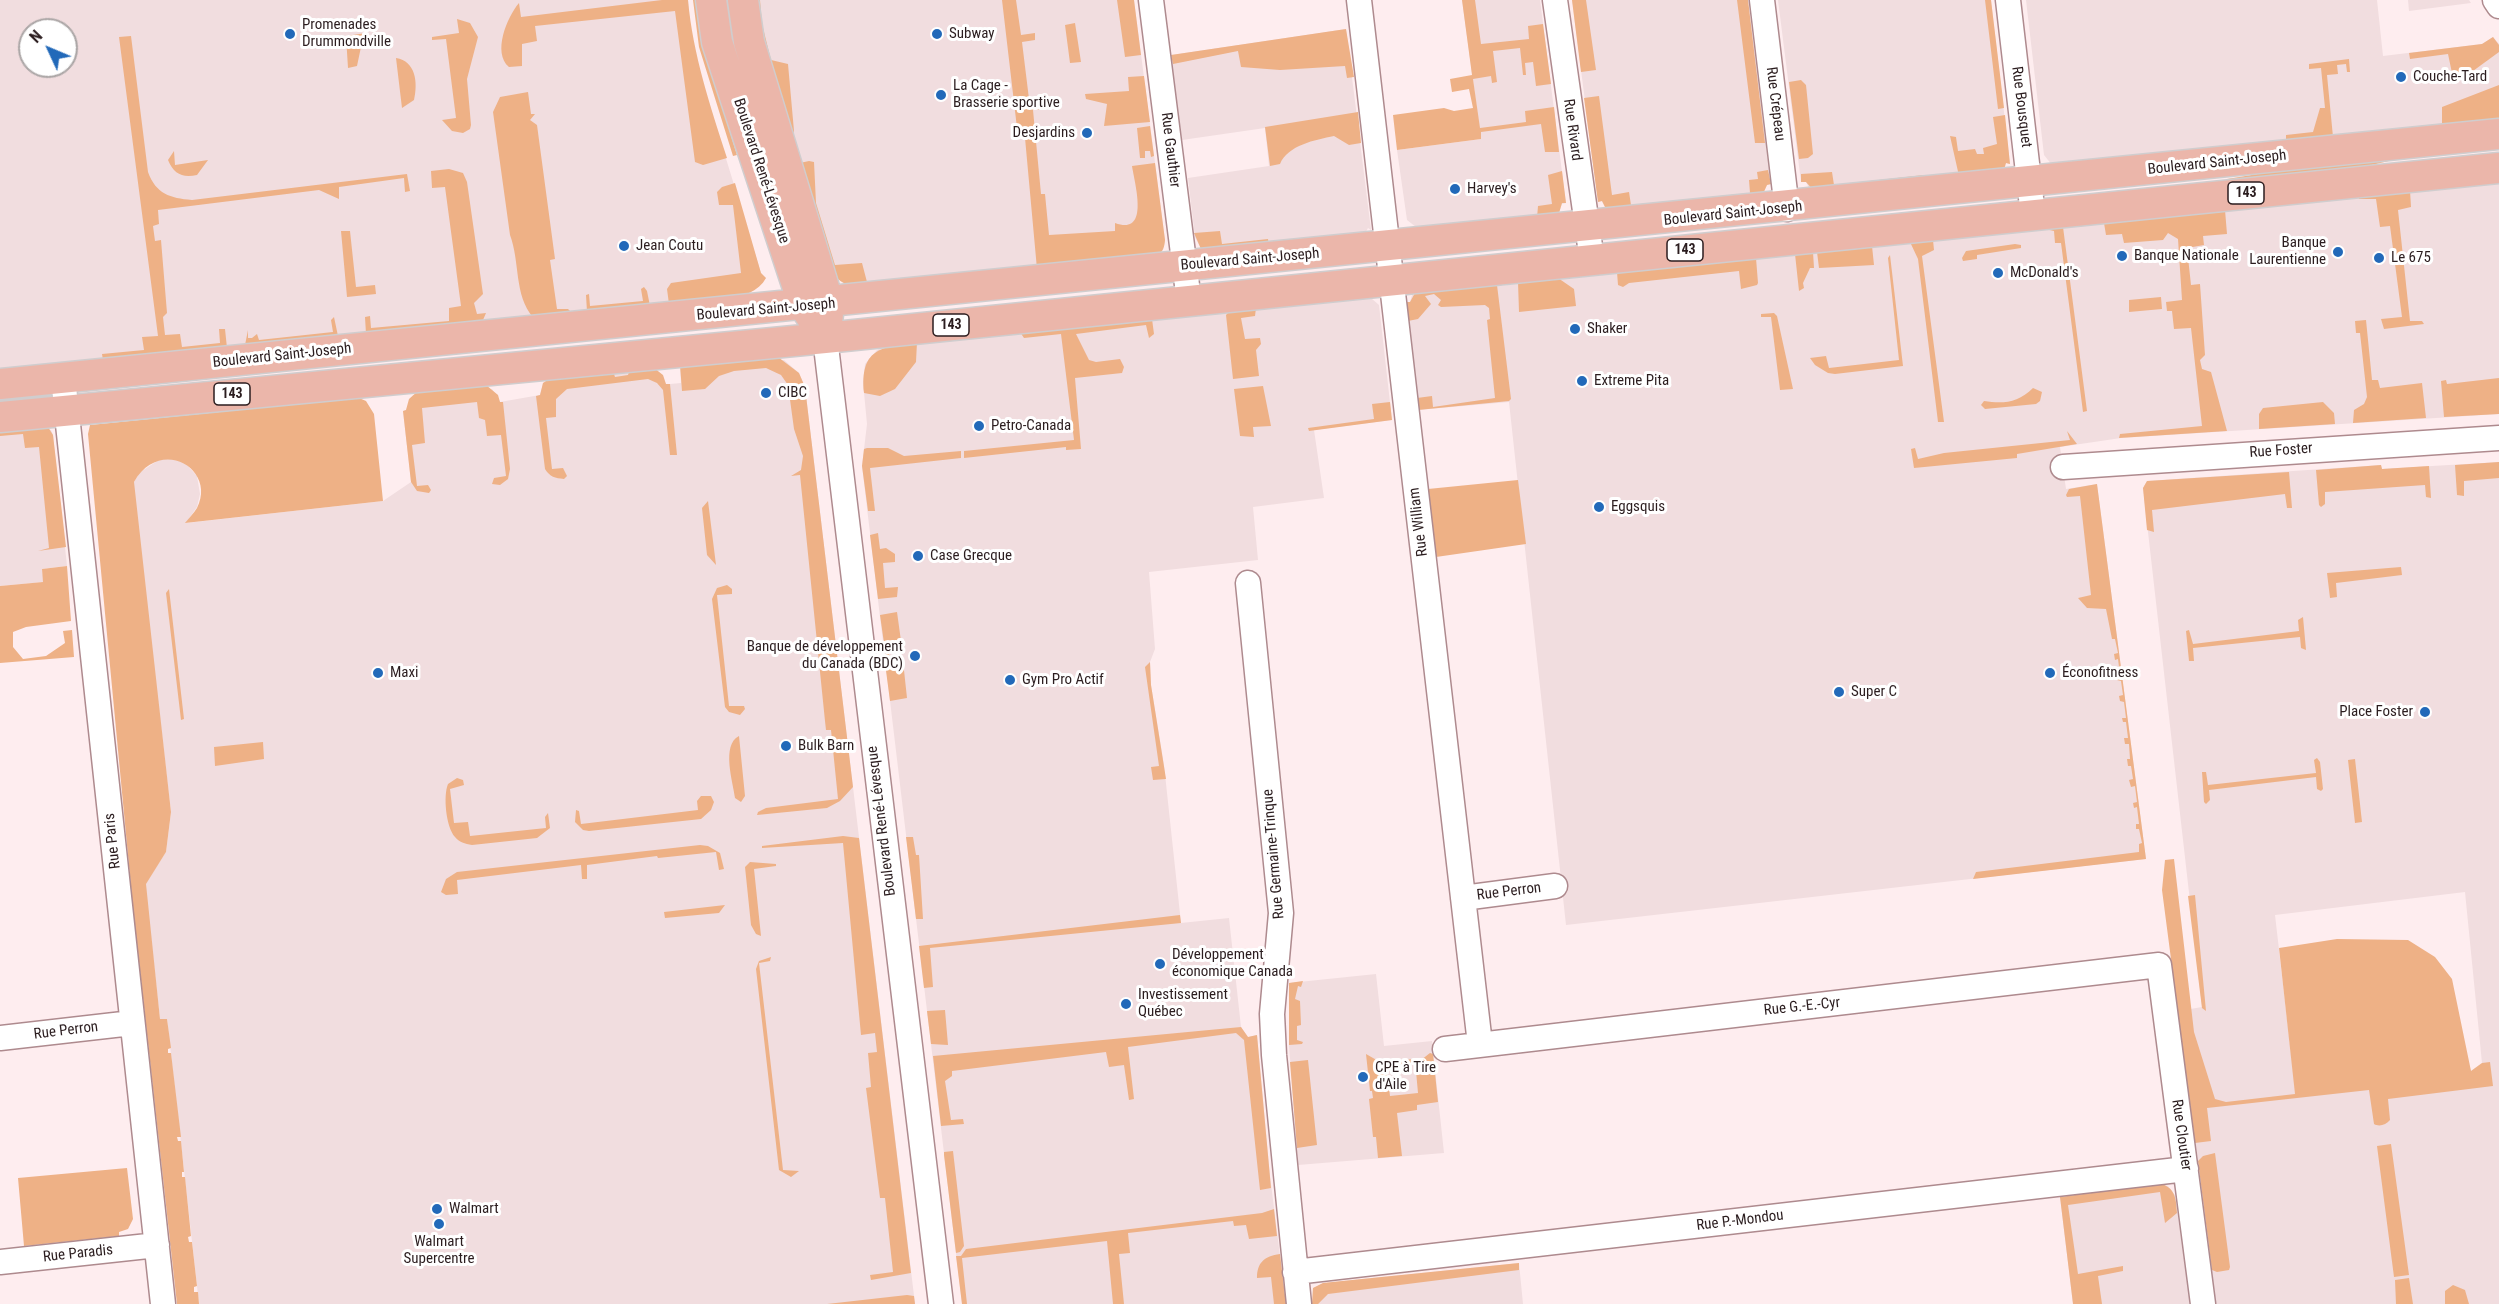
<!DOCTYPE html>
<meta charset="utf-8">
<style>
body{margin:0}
#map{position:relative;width:2499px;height:1304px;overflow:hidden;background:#feedef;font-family:"Roboto Condensed",sans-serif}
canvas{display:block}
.north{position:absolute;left:18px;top:18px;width:60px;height:60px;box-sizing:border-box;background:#fff;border:2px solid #aaa5a5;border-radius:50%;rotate:314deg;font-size:16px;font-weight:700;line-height:24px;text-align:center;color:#2b1d1f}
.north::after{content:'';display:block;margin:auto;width:21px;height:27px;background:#2269b9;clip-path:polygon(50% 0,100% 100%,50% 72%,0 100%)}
</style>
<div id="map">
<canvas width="2499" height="1304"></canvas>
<div class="north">N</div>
</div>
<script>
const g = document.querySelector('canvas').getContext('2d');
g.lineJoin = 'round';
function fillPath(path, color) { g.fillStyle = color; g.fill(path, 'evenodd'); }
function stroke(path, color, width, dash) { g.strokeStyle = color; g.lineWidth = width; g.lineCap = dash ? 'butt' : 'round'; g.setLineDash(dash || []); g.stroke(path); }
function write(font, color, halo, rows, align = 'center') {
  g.font = font + ' "Roboto Condensed",sans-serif'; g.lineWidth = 6; g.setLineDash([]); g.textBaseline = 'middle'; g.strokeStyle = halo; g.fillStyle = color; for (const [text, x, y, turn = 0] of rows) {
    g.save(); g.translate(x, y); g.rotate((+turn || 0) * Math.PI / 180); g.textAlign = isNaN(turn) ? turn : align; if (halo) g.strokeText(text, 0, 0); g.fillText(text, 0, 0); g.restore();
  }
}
fillPath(new Path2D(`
 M0 0H688L690 31 698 67 761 273 766 278 747 296 0 370ZM30 30H66V66H30Z
 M756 0H1134L1165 240 1163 250 1158 256 846 285 838 279 758 29Z
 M1462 0H1540L1566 203 1562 204 1559 213 1553 217 1421 231 1407 220 1397 150 1481 139Z
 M1572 0H1748L1771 184 1767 185 1762 196 1606 209 1602 201 1598 202Z
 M1778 0H1991L2010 164 2006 163 2001 171 1809 188 1806 182H1801Z
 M2026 0H2377L2383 56 2482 44 2493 37 2499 44V120L2052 165 2044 155Z
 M2408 0H2469L2471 3 2409 11Z
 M1346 29 1371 230 1368 228 1364 235 1201 249 1195 237 1188 178 1269 166 1265 128 1182 140 1171 55Z
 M2499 181V414L2121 438 2060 447 2066 489 2097 484 2146 859 1566 925 1509 402 1418 410 1406 302H1410L1412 295Z
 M1363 298H1371L1379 305 1392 420 1314 430 1324 498 1253 507 1258 560 1149 572 1155 649 1150 662 1151 685 1164 765 1181 923 1229 918 1241 1027 1248 1037 1257 1035 1270 1176 1286 1304H962L862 466 867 424 863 382 865 364 877 350 885 346Z
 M784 360 799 373 805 387 915 1304H199L167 1019H160L145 884 166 852 171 812 134 498V482L139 473 160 459 174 458 187 465 197 476 200 494 197 507 186 523 383 501 411 482 403 411 406 410 413 395 492 389 500 402 540 395 543 383 649 367 658 371 666 384H670L681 383 680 365Z
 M34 427 51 430 53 435 67 566 42 569 44 582 0 586V430Z
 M2499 462V1304H2216L2179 1011 2202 1007 2143 488 2147 481 2381 465 2382 469ZM2465 892 2482 1063 2471 1071 2470 1068 2295 1088 2275 915Z
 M1376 974 1384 1046 1432 1041 1444 1153 1298 1165 1289 1045V983Z
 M2162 1184 2168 1186 2175 1195 2190 1304H2073L2060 1197Z
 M1519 1263 1523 1304H1312L1313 1288 1323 1283Z`), '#f1dddf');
fillPath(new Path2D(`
 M662 0H688C693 55 710 105 727 158L703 165 695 162 675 11 535 26 537 41 522 44V66L509 67C492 53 507 17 519 3L521 17Z
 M693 0H697L701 39 737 155 733 156 699 47Z
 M756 0H760L762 24 771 60 788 64 794 131 792 137 758 29Z
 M1002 0H1016L1021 35 1035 33V40L1022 42 1029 99 1051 97 1052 102 1043 103V109L1033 110 1041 194H1045L1049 235 1115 231V223C1150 236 1135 185 1132 166L1155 163 1165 240C1164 254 1158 256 1146 259V255L1136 256V259L1037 269 1024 127 1017 128Z
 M1117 0H1134L1141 55 1125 57Z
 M1462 0H1475L1481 44 1529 39 1528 26 1543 24 1551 84 1536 86 1533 62 1525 63 1526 75H1523L1520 48 1493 51 1497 82 1492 83 1491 76 1473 79 1480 128 1526 122 1525 111 1554 107 1559 152H1545L1541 124 1481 132V139L1397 150 1393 115 1444 108 1454 111 1473 108 1469 89 1452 92 1450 79 1472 75Z
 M1572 0H1586L1596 70 1581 72Z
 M1737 0H1748L1765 143H1755Z
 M1985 0H1991L2004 108 1998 109Z
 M457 19 470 23 478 37 467 79 471 125 470 129 463 133 452 131 442 120 456 118 446 39 432 40V37L459 33Z
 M1075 23 1081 62 1070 63 1065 25Z
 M1346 29 1354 77 1347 78 1345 66 1280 70 1241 67 1238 51 1173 64 1171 55Z
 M366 33 368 41 361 47 357 66 348 68 346 36Z
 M131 36 148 172C156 194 170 198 192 200L407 174 410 191 405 192 404 178 339 187V199L319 190 158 210 159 224 153 226 155 241 161 240 167 313 163 317 165 335 180 334 182 347 220 343 219 329H225L227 348 103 360 102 354 144 350 142 337 158 336 119 37Z
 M2493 37 2499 45V52L2462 79 2452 73 2448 54 2410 59 2409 53 2482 44Z
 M396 58C416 61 418 83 414 100L402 108Z
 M2349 59 2350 72H2347L2346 64 2337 65 2338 74 2327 75 2333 137 2286 142V135L2313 132 2320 108H2325L2321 68 2309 69V64Z
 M1144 76 1150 122 1104 126 1107 104 1086 99 1085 94 1129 91 1128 77Z
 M1801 80 1806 85 1813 154 1808 158 1799 159 1789 82Z
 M2499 85V120L2442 126V107Z
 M528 92 531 114H535L530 120 537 125 555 259 550 260 557 309H568L572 313 533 317C514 296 520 261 510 235L493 112 500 97Z
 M1599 96 1612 195 1629 192 1631 205 1750 193 1749 180 1758 179 1757 172 1768 170 1771 184 1767 185 1762 196 1606 209 1602 201 1598 202 1584 98Z
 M1358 112 1361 143 1349 145 1334 136C1315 140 1288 145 1280 164L1270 166 1265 127Z
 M2005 115 2010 164 2006 163 2004 170 1959 176 1950 136 1956 137 1958 151 1975 149 1977 154H1984L1983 148 1997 144 1993 117Z
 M1150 126 1154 156 1151 157 1150 151H1145V158H1140L1137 128Z
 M174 151 175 165 208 160 197 175C182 178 174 174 168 160Z
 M2393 160 2342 172 2227 185V179L2319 164Z
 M809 161 814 162 816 203 835 265 862 263 867 282 882 281V284C866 285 851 290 838 279L800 163Z
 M449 169 463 173 467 182 483 294 474 303 477 314 486 313 483 320 366 334 365 317 370 316 371 328 449 321V308L461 306 445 187 432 188 431 171Z
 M1562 171 1566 203H1562L1559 213 1537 218 1538 206 1552 204 1548 175Z
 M1832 172 1834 185 1924 175 1925 180 1814 191 1806 182H1801V174Z
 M735 183 761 273 766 278C752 305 697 301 669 304L667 289 671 283 741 273 733 205H719L717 192 722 187Z
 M2410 190 2411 207 2398 210 2410 321H2422L2424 324 2384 329 2381 319 2402 317 2390 226 2380 227 2376 199H2359L2358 196Z
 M2225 210 2227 234 2203 236 2204 245 2187 248 2191 285 2200 284 2205 355 2200 360 2202 369 2211 372 2227 431 2119 438 2120 434 2202 426 2191 328 2174 329 2172 311H2167L2166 302 2182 300 2178 239 2168 233 2163 240 2124 243 2122 234 2106 235 2104 223Z
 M2063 227 2087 411 2083 412 2061 243H2055L2054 231 2045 229Z
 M341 231H350L356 287 375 285 376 294 347 297Z
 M1220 231 1222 244 1268 239 1269 246 1201 249 1194 233Z
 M1933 240 1934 250 1922 256 1944 422H1938L1918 259 1910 242Z
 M2015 244 2021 245V248L1977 255V259L1963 261 1962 258 1966 251Z
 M1872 246 1874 265 1819 268 1817 252Z
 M1813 252 1814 268H1810L1803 283 1804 288 1799 291 1795 254Z
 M1890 255 1903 366 1835 374 1828 373 1815 365 1810 358 1826 356 1829 368 1899 360 1888 258Z
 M1756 258 1758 283 1757 285 1741 289 1739 271 1629 283 1623 287 1618 285 1617 272Z
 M1558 278 1574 289 1576 306 1519 312 1518 282Z
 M1497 285 1511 399 1509 401 1418 410 1417 398 1432 396 1433 407 1495 398 1487 320 1490 319 1489 308 1485 305 1441 307 1438 305 1441 300 1434 294 1425 296 1431 304 1418 319 1408 321 1406 302H1410L1415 293Z
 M644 287 647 291 650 306 587 312 586 295 589 294 590 306 643 301 641 289Z
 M2161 297 2162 309 2129 312V300Z
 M1256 308 1255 316 1241 318 1245 339 1260 338 1261 344 1256 350 1259 376 1233 379 1226 315 1230 311Z
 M1774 313 1777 316 1793 389 1780 390 1771 317H1761V314Z
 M334 317 338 336 245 345 248 330V338H252L257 334 259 340 333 332 331 320Z
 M1152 319 1154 334 1149 338 1146 325 1076 334 1089 360 1096 362 1120 359 1124 367 1122 373 1075 378 1081 449 1066 450V447L964 458V451L1074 440 1061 334 1024 338 1020 332Z
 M2366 320 2372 380H2378L2380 388 2422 383 2426 418 2353 423 2354 410 2364 404 2367 397 2360 333H2356L2355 321Z
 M917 342 916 362 895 389 880 396 864 393C860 349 880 347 917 342Z
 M778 357 799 373 805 387 853 787 840 801 827 808 757 815 758 812 766 808 838 799 831 730H826L825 721 800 475 791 476 801 470 803 456 794 429 788 385 781 375 766 368 734 371 719 376 705 389 682 391 680 365Z
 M654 368 663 375 666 384H670L677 455H670L663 390 657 383 648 379 567 389 556 399V417L546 418 552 469 563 468 567 476 564 479C555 478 550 477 545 469L536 396 540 395 543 383 549 379 613 371 615 377 628 375 630 369Z
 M2499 378V414L2444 417 2441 381 2446 380 2447 384Z
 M486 385 498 395 500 402H503L510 469 508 479 500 485 492 484 494 478 506 476 501 435 487 436 485 420 479 418 477 402 422 408 425 443 412 445 417 486 428 485 431 490 429 493 417 491 411 482 403 411 406 410 409 399 418 391Z
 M1263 386 1271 426 1253 427 1254 437 1240 436 1234 389Z
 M2033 388 2042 392 2040 401 2036 404 1985 409 1981 405 1984 401C2003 404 2018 403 2033 388Z
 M359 398 366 401 374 414 383 501 185 523C189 518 194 513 197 508 217 469 160 436 134 482L171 812 166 852 146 884 160 1019H167L171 1048 168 1049V1053H171L181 1137H177L178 1141H181L184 1172H182V1177H185L191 1236 188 1237 189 1242H192L197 1286 194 1287V1292H198L199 1304H177L133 908 88 434 90 425Z
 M1390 402 1392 420 1309 431 1308 428 1374 419 1372 404Z
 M2323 402 2334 413 2335 424 2259 429V414L2263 408Z
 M48 427 53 435 66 547 38 551 49 548 39 447 25 448 23 434 0 436V430Z
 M2067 431 2077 444 2017 454V458L1914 468 1911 449 1915 448 1918 459 1944 453 2070 440Z
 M867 448H888L904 456 961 451V458L870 468 875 511H868L862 466 864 449Z
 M2499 462V478L2464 481V496L2457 495 2455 465Z
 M2381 465 2382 469 2429 466 2431 498 2426 497 2425 485 2325 492V504L2321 507 2319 505 2316 470Z
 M2289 472 2292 508H2287L2285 494 2152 510 2154 532 2147 530 2143 488 2147 481Z
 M1518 480 1526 544 1436 557 1428 489Z
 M2097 484 2146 859 1973 879 1976 872 2139 852V844L2142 843 2139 829H2136V824H2139L2137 807 2134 808 2133 803 2137 802 2135 786 2131 787 2129 780 2133 779 2131 766H2128L2127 759H2130L2129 744H2125L2124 738H2128L2126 722H2123L2122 718H2126L2124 702 2120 701 2119 696 2123 695 2121 681 2117 680 2116 676 2120 675 2118 659 2115 660 2114 654 2118 653 2115 639H2112L2106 609 2087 608 2078 598 2091 595 2080 496 2067 497 2066 495 2069 489Z
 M708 501 716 565 707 555 702 508Z
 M878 533 880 549 886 548 895 554V562L883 563 885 588 898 587 897 597 878 599 870 535Z
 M67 566 71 621 26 627 13 632V647L23 659 46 656 65 643 63 631 72 630 74 657 0 663V586L43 582 42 569Z
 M2401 567 2402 575 2336 583 2337 597 2330 598 2327 573Z
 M727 585 732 589V594L717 595 729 706H744L745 709 740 715 729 712 725 707 712 599 717 588Z
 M169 589 184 719 181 720 166 593Z
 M897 612 901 641 895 640 896 648 886 657 880 615Z
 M2303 617 2306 650 2301 648 2300 637 2193 648 2194 661H2189L2186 631 2189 630 2193 644 2299 631 2298 620Z
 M903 661 907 698 890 701 885 663Z
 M1150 662 1151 685 1166 779 1153 780 1151 767 1159 766 1145 667Z
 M739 736 745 796 741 802 735 798C733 782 721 745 739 736Z
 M263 742 264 759 215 766 214 747Z
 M2317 758 2320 762 2323 789 2321 791 2317 789 2316 777 2209 790 2210 800 2206 804 2204 802 2202 772H2206L2208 785 2316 773 2314 760Z
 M2355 759 2362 822 2355 823 2348 760Z
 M457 778 463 780 464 785 450 789 454 823 468 822 470 836 546 828 545 817 548 813 550 828 537 838 472 845C465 844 459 842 455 837 446 827 443 796 448 784Z
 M701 796H711L714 802 711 810 701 819 589 831 583 830 575 822 576 810 579 811 581 824 698 810 697 801Z
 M843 836 859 838 911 1273 871 1280 870 1275 893 1272 885 1198H880L866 1088 871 1087 868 1053 877 1052 875 1033 861 1035 843 843 762 848V846Z
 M906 837H913L916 855H919L923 919H916Z
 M700 845 708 846 720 853 724 869 719 870 716 852 658 858 657 856 587 865V879H582L581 865 457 880 458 894 446 895 441 892 446 879 457 872Z
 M2174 859 2194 1032 2215 1099 2226 1102 2295 1094 2279 948 2337 939 2408 940 2435 957 2452 979 2471 1071 2482 1063 2490 1062 2493 1086 2388 1099 2390 1120C2386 1125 2379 1127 2374 1124L2369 1090 2207 1108 2211 1141 2195 1143 2162 890 2165 860Z
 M750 862 776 864V866L754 869 761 936 756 934 751 925 745 867Z
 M2195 895 2206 1011 2202 1008 2188 896Z
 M725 905 719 913 665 918 664 912Z
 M1180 915 1181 923 930 948 933 987 924 988 919 946Z
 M771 957 770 961 759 963 783 1170 799 1171 791 1177 779 1170 756 969 759 961Z
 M1303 981 1301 987 1298 986 1295 999 1300 1001 1301 1025 1297 1026V1040L1303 1042 1302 1044 1289 1045V983Z
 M945 1010 948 1045 931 1044 927 1011Z
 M1241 1027 1248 1037 1257 1035 1271 1188 1260 1190 1244 1040 1236 1033 1128 1047 1134 1099 1129 1100 1124 1065 1109 1067 1106 1052 952 1071V1076L945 1081 951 1120 963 1119 964 1124 941 1126 933 1056Z
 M1430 1053 1433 1054 1438 1102 1417 1105V1110L1397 1113 1402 1156 1378 1158 1376 1137H1373L1369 1099 1373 1098 1372 1091H1370L1366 1054 1380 1062 1414 1059 1415 1062 1386 1066 1390 1096 1418 1093 1416 1071 1423 1069 1421 1060Z
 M1308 1060 1317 1145 1297 1148 1290 1062Z
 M2391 1144 2409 1275 2394 1277 2377 1146Z
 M953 1151 964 1246 960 1252 956 1253 944 1155V1152Z
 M2215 1153 2230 1267 2229 1270 2217 1272 2212 1270 2198 1161 2203 1156Z
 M127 1168 133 1219 128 1229 119 1232V1236L24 1246 18 1178Z
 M2162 1184C2176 1189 2176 1200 2177 1213L2165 1223 2160 1192 2068 1205 2078 1274 2123 1266V1271L2098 1276 2102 1304H2073L2060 1197Z
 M1274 1209 1277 1236 1249 1239 1246 1225 1234 1226 1233 1221 1128 1233 1130 1253 1119 1254 1124 1304H1113L1107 1241 962 1258 967 1304H962L956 1256H961L966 1249 1262 1213Z
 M1280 1254 1286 1304H1274L1271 1277 1257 1278C1257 1263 1264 1256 1280 1254Z
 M1519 1263V1270L1328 1294 1318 1304H1312L1313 1288 1323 1283Z
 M2409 1278 2413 1304H2396L2395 1280Z
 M2453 1285 2465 1290 2469 1304H2445V1291Z
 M907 1295 914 1296 915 1304H827Z`), '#eeb186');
const minor = new Path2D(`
 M1151 0 1189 301
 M1359 0 1480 1044
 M1555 0 1592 260
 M1762 0 1787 209
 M2008 0 2033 215
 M2495 0 2499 6
 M825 338 941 1304
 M63 378 163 1304
 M2063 467 2499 438
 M1248 583 1281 913 1272 1014 1274 1055 1299 1304
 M1463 898 1555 886
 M0 1038 132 1023
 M1445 1049 2159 965 2203 1304
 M0 1262 157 1245
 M1295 1272 2186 1169`);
const major = new Path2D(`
 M711 0 717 42 804 306 815 322
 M743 0 749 42 829 304 827 323
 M0 384C833 304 1666 219 2499 134
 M0 417 825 338 2499 168`);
stroke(minor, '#ae8a8e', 27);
stroke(major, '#d0cdce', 33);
stroke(minor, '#fff', 24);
stroke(major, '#ebb6aa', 30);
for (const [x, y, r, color] of [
 [290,34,6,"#2269b9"],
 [937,34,6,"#2269b9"],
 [2401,77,6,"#2269b9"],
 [941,95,6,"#2269b9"],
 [1087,133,6,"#2269b9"],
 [1455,189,6,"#2269b9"],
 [624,246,6,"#2269b9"],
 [2338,252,6,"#2269b9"],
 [2122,256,6,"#2269b9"],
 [2379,258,6,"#2269b9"],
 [1998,273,6,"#2269b9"],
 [1575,329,6,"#2269b9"],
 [1582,381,6,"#2269b9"],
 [766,393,6,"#2269b9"],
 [979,426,6,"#2269b9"],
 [1599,507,6,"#2269b9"],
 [918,556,6,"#2269b9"],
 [915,656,6,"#2269b9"],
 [378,673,6,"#2269b9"],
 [2050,673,6,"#2269b9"],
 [1010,680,6,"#2269b9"],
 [1839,692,6,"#2269b9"],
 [2425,712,6,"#2269b9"],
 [786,746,6,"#2269b9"],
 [1160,964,6,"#2269b9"],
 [1126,1004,6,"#2269b9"],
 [1363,1077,6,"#2269b9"],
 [437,1209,6,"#2269b9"],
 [439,1224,6,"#2269b9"]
]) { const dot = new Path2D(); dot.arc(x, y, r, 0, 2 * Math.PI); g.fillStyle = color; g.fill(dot); stroke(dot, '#fff', 2); }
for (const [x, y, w] of [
 [2246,193,36],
 [1685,250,36],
 [951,325,36],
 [232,394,36]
]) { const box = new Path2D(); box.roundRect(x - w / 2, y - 11, w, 22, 4.5); g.fillStyle = '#fff'; g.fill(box); stroke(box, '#2b1d1f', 1.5); }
write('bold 14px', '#2b1d1f', null, [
 ["143",2246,193],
 ["143",1685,250],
 ["143",951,325],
 ["143",232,394]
]);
write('15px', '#2b1d1f', '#fff', [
 ["Promenades",302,25],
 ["Drummondville",302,42],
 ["Subway",949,34],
 ["Couche-Tard",2413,77],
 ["La Cage -",953,86],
 ["Brasserie sportive",953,103],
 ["Desjardins",1075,133,"right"],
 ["Harvey's",1467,189],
 ["Banque",2326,243,"right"],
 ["Laurentienne",2326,260,"right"],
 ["Jean Coutu",636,246],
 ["Banque Nationale",2134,256],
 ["Le 675",2391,258],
 ["McDonald's",2010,273],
 ["Shaker",1587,329],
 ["Extreme Pita",1594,381],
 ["CIBC",778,393],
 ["Petro-Canada",991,426],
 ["Eggsquis",1611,507],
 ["Case Grecque",930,556],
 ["Banque de développement",903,647,"right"],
 ["du Canada (BDC)",903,664,"right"],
 ["Maxi",390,673],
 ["Éconofitness",2062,673],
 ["Gym Pro Actif",1022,680],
 ["Super C",1851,692],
 ["Place Foster",2413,712,"right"],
 ["Bulk Barn",798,746],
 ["Développement",1172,955],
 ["économique Canada",1172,972],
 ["Investissement",1138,995],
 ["Québec",1138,1012],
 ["CPE à Tire",1375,1068],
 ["d'Aile",1375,1085],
 ["Walmart",449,1209],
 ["Walmart",439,1242,"center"],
 ["Supercentre",439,1259,"center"]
], 'left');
write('15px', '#2b1d1f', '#fff', [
 ["Rue Crépeau",1775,104,83],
 ["Rue Bousquet",2021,107,83],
 ["Rue Rivard",1572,130,82],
 ["Rue Gauthier",1170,150,83],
 ["Boulevard Saint-Joseph",2217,163,-6],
 ["Boulevard René-Lévesque",761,171,72],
 ["Boulevard Saint-Joseph",1733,214,-6],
 ["Boulevard Saint-Joseph",1250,260,-5],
 ["Boulevard Saint-Joseph",766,310,-5],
 ["Boulevard Saint-Joseph",282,356,-6],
 ["Rue Foster",2281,451,-4],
 ["Rue William",1419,522,-97],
 ["Boulevard René-Lévesque",882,821,-97],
 ["Rue Paris",113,841,-96],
 ["Rue Germaine-Trinque",1274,854,-95],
 ["Rue Perron",1509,892,-7],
 ["Rue G.-E.-Cyr",1802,1007,-6],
 ["Rue Perron",66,1031,-7],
 ["Rue Cloutier",2181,1135,82],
 ["Rue P.-Mondou",1740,1221,-7],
 ["Rue Paradis",78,1254,-6]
]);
</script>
